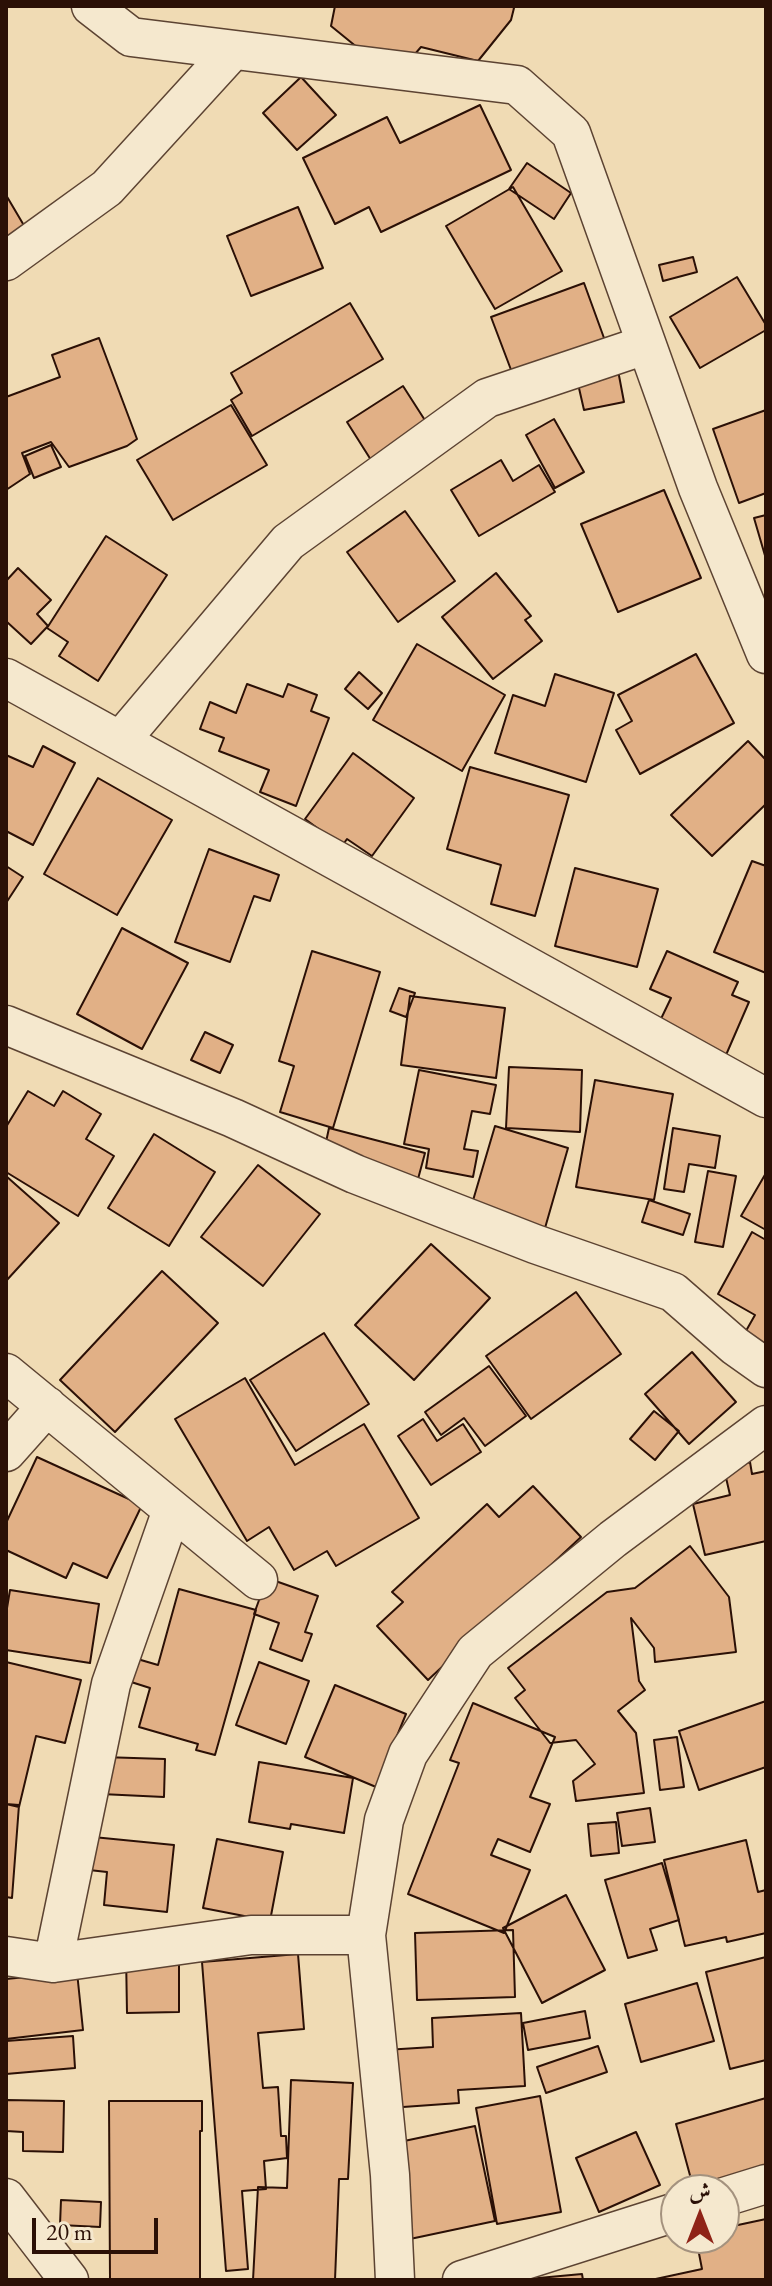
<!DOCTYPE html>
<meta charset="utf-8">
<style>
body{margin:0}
#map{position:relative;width:772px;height:2286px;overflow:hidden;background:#f0dbb4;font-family:"EB Garamond",Amiri,serif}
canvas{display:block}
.frame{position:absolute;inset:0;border:8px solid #2b1006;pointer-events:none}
.north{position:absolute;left:660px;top:2174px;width:80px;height:80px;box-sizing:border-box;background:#f5e8ce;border:2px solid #a4927e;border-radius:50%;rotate:0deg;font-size:22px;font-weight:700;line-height:32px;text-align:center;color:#2b1006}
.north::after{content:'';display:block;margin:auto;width:28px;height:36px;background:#8f2418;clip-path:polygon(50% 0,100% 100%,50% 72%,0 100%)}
.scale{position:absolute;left:32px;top:2218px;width:126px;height:36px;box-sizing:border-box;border:4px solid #2b1006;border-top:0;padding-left:10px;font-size:24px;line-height:28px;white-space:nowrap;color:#2b1006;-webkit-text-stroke:6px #f5e8ce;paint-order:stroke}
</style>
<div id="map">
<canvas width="772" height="2286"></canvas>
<div class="frame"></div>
<div class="north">ش</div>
<div class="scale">20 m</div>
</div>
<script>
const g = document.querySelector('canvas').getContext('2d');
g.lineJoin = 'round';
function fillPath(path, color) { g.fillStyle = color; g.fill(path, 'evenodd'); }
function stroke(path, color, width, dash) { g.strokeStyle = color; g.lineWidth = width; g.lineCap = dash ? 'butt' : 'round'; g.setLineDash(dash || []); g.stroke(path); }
const building = new Path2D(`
 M335 6H511L514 8 511 20 478 61 421 47 409 61 358 48 331 26Z
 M301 77 336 115 297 150 263 113Z
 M480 105 511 170 381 232 369 207 335 224 303 158 387 117 400 143Z
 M527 163 571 193 554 219 509 189Z
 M513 187 562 271 495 309 446 226Z
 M6 195 29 234 6 248Z
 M298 207 323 268 251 296 227 236Z
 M693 257 697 272 663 281 659 265Z
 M737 277 766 325V330L700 368 670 317Z
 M584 283 608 349 516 383 491 317Z
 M350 303 383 359 252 436 231 400 242 393 231 373Z
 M99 338 137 439 127 446 69 467 51 442 22 453 30 474 6 490V397L60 377 52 355Z
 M617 365 624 402 584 410 576 375Z
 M403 386 428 425 371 460 347 422Z
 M231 405 267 465 173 520 137 460Z
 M766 410V493L739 503 713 429Z
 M554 419 584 472 555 488 526 435Z
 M51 445 61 467 34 478 25 456Z
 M501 460 513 481 539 465 555 492 479 536 451 490Z
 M664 490 701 578 618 612 581 524Z
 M405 511 455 581 398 622 347 552Z
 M766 515V559L754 518Z
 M106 536 167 575 98 681 59 656 68 642 47 628Z
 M18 568 51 600 37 614 48 626 31 644 7 622 6 624V581Z
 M496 573 531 616 525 620 542 641 493 679 442 617Z
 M417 644 505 695 462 771 373 720Z
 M696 654 734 723 640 774 616 730 632 721 618 695Z
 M359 672 382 693 368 709 345 689Z
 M555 674 614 693 586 782 495 753 513 695 545 706Z
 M247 684 283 697 288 684 317 695 311 711 329 718 296 806 260 792 269 770 219 751 224 738 200 729 210 702 236 713Z
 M748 741 766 760V804L712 856 671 815Z
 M43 746 75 763 33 845 6 831V755L33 767Z
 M353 753 414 798 372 856 347 839 342 846 305 819Z
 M470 767 569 795 535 916 491 904 501 865 447 849Z
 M98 778 172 820 117 915 44 874Z
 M209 849 279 875 270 901 254 896 230 962 175 942Z
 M752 861 766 866V973L714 952Z
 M6 866 23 877 6 903Z
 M575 868 658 889 637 967 555 946Z
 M122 928 188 963 142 1049 77 1014Z
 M312 951 380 972 333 1128 280 1112 294 1066 279 1061Z
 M667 951 738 982 732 995 749 1002 726 1055 658 1025 671 998 650 989Z
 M399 988 415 993 406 1017 390 1011Z
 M410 996 505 1008 496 1078 401 1065Z
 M205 1032 233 1045 220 1073 191 1060Z
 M509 1067 582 1070 580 1132 506 1128Z
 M419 1070 496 1085 490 1114 472 1111 464 1149 478 1151 473 1177 426 1168 429 1149 404 1144Z
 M595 1080 673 1094 654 1200 576 1187Z
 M28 1091 54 1106 63 1091 101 1114 86 1139 114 1156 78 1216 6 1172V1127Z
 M495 1126 568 1148 543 1235 469 1214Z
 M329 1128 425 1153 418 1179 323 1156Z
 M673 1128 720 1136 715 1168 689 1164 684 1192 664 1189Z
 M154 1134 215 1172 169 1246 108 1208Z
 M258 1165 320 1214 263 1286 201 1237Z
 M708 1171 736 1176 723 1247 695 1242Z
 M766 1173V1230L741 1216Z
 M6 1176 59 1223 6 1281Z
 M649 1200 690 1214 683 1235 642 1222Z
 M752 1232 766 1240V1361L738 1345 755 1315 718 1294Z
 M431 1244 490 1298 414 1380 355 1325Z
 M162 1271 218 1323 115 1432 60 1380Z
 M576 1292 621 1354 531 1419 486 1356Z
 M324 1333 369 1404 296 1451 250 1380Z
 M692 1352 736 1402 689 1444 645 1394Z
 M489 1366 526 1416 485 1446 464 1418 441 1435 425 1412Z
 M245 1378 295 1465 364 1424 419 1518 336 1566 327 1551 294 1570 269 1527 247 1541 175 1419Z
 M654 1411 679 1431 655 1460 630 1439Z
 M423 1419 437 1441 463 1424 481 1452 431 1485 398 1436Z
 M37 1457 142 1505 107 1578 73 1563 66 1578 6 1550V1523Z
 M750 1462 752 1474 766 1471V1541L705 1555 693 1504 730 1495 724 1469Z
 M533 1486 581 1537 428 1680 377 1626 403 1602 392 1592 487 1504 499 1517Z
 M690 1546 729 1597 736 1652 655 1662 654 1648 631 1618 639 1681 645 1690 618 1711 636 1733 644 1793 576 1801 573 1781 595 1764 576 1740 550 1743 515 1698 525 1690 508 1668 607 1592 635 1588Z
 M267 1578 318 1596 305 1632 312 1634 302 1661 270 1649 279 1623 254 1614Z
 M179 1589 256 1610 215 1755 196 1750 198 1744 139 1727 150 1688 128 1681 134 1658 158 1665Z
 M10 1590 99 1604 90 1663 6 1650V1614Z
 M6 1662 81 1680 65 1743 36 1736 19 1807 6 1804Z
 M259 1662 309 1681 286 1744 236 1725Z
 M335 1685 406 1714 376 1787 305 1757Z
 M766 1701V1767L699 1790 679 1731Z
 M473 1703 555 1737 530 1797 550 1804 530 1852 498 1839 491 1855 530 1870 504 1933 408 1894 459 1763 450 1760Z
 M677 1737 684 1787 660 1790 654 1740Z
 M102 1757 165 1759 164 1797 101 1794Z
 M259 1762 353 1778 344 1833 291 1824 290 1829 249 1822Z
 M6 1804 19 1805 12 1898 6 1897Z
 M650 1808 655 1842 622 1846 617 1813Z
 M616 1822 619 1853 591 1856 588 1824Z
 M83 1836 174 1845 167 1912 104 1905 107 1872 80 1869Z
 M217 1839 283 1852 270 1921 203 1908Z
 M746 1840 758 1892 766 1890V1933L727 1942 726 1937 685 1946 664 1860Z
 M662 1863 679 1920 650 1929 657 1950 628 1958 605 1880Z
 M566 1895 605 1970 542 2003 503 1928Z
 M513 1930 515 1997 417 2000 415 1933Z
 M179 1953V2012L127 2013 126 1954Z
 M298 1954 304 2029 258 2033 263 2088 278 2087 281 2136H286L287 2158 264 2161 266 2189 242 2191 248 2269 226 2271 202 1962Z
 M766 1957V2060L730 2069 706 1972Z
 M77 1972 83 2030 6 2039V1979Z
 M697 1983 714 2041 641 2062 625 2004Z
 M585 2011 590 2038 528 2050 523 2023Z
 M521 2013 525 2086 458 2090 459 2103 389 2108 385 2050 433 2047 432 2018Z
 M73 2036 75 2068 6 2074V2041Z
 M598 2046 607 2072 546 2093 537 2067Z
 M291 2080 353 2083 348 2179H339L335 2280H253L258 2187 287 2188Z
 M540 2096 561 2212 497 2224 476 2108Z
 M766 2098V2169L694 2190 676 2124Z
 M6 2100 64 2101 63 2152 23 2151V2132L6 2131Z
 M109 2101H202V2131H200V2280H110Z
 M475 2126 495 2221 410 2239 390 2144Z
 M636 2132 660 2185 599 2212 576 2158Z
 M61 2200 101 2202 100 2227 60 2225Z
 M766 2219V2280H651L702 2269 696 2238H724V2228Z
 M582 2274 583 2280H517Z`);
fillPath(building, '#e1b086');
stroke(building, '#2b1006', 2);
const street = new Path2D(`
 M91 6 131 37 517 85 571 133 698 488 766 654
 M6 261 107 188 233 50
 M6 678 766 1098
 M120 741 288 542 487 398 645 345
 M6 1025 233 1118 355 1174 535 1244 673 1292 735 1346 766 1368
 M6 1373 258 1580
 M6 1452 47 1406
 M6 1956 53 1963 251 1935H366
 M53 1963 111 1684 172 1510
 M724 2197 766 2184
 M6 2198 69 2280
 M395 2280 390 2175 366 1935 384 1820 408 1754 475 1652 613 1539 766 1425
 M462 2280 676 2212`);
stroke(street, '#5c4332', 41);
stroke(street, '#f5e8ce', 38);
</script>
